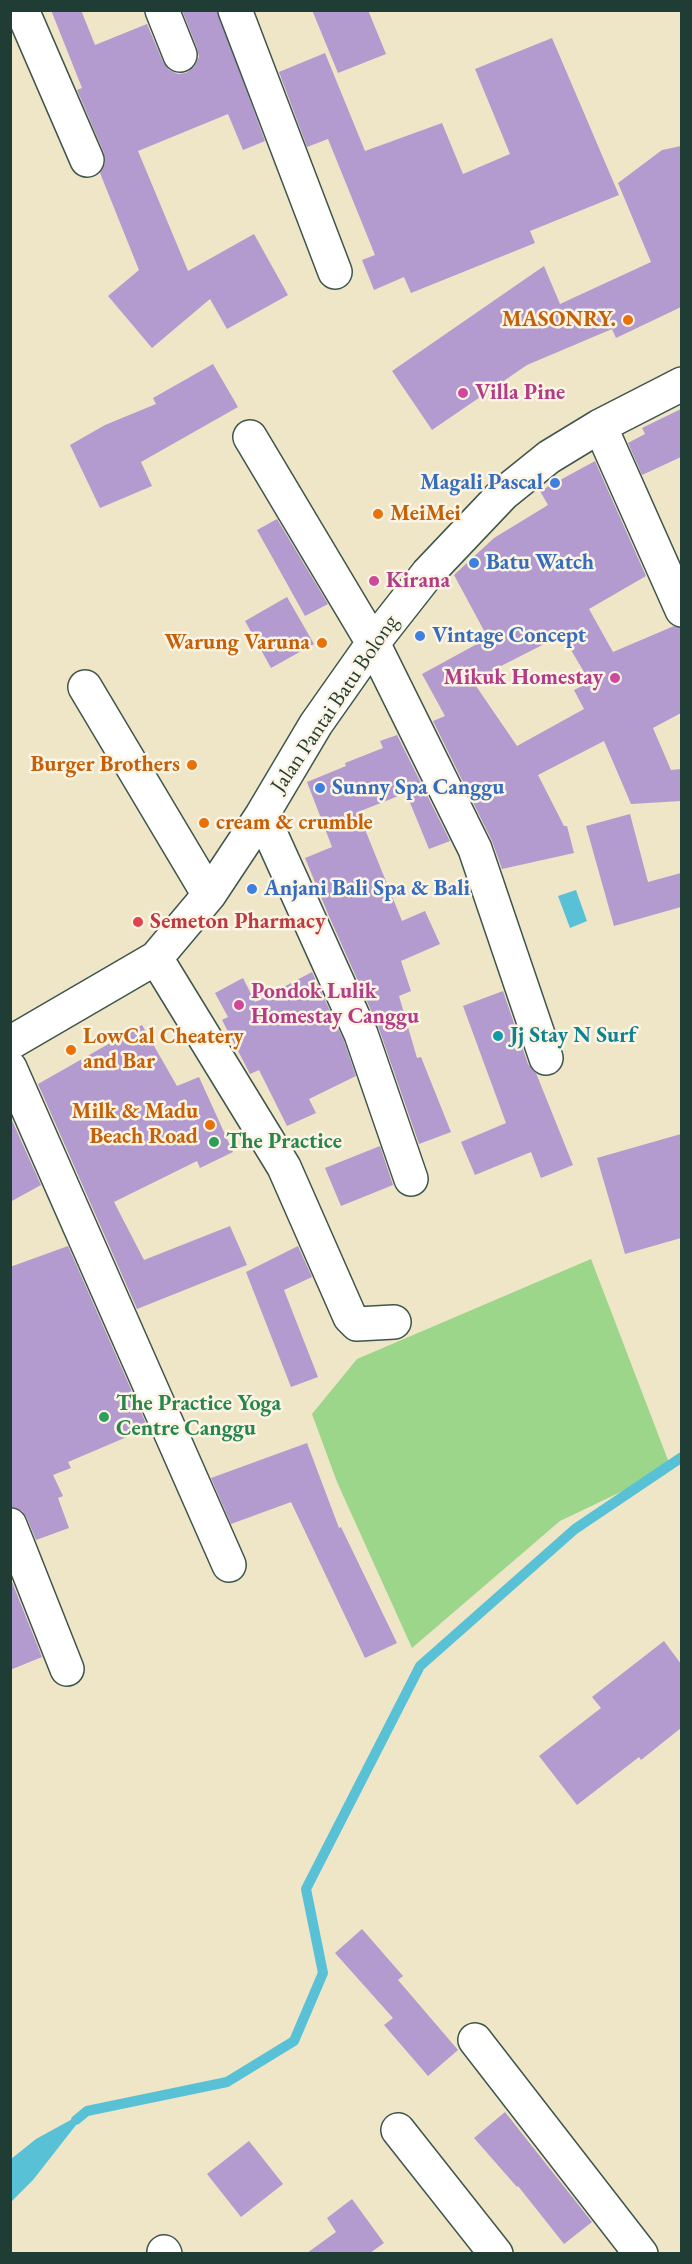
<!DOCTYPE html>
<style>
body{margin:0}
#map{position:relative;width:692px;height:2264px;overflow:hidden;background:#efe6c8;font-family:"EB Garamond",serif}
canvas{display:block}
.frame{position:absolute;inset:0;border:12px solid #1f3d34;pointer-events:none}
</style>
<div id="map">
<canvas width="692" height="2264"></canvas>
<div class="frame"></div>
</div>
<script>
const g = document.querySelector('canvas').getContext('2d');
g.lineJoin = 'round';
function fillPath(path, color) { g.fillStyle = color; g.fill(path, 'evenodd'); }
function stroke(path, color, width, dash) { g.strokeStyle = color; g.lineWidth = width; g.lineCap = dash ? 'butt' : 'round'; g.setLineDash(dash || []); g.stroke(path); }
function write(font, color, halo, rows, align = 'center') {
  g.font = font + ' "EB Garamond",serif'; g.lineWidth = 5; g.setLineDash([]); g.textBaseline = 'middle'; g.strokeStyle = halo; g.fillStyle = color; for (const [text, x, y, turn = 0] of rows) {
    g.save(); g.translate(x, y); g.rotate((+turn || 0) * Math.PI / 180); g.textAlign = isNaN(turn) ? turn : align; if (halo) g.strokeText(text, 0, 0); g.fillText(text, 0, 0); g.restore();
  }
}
fillPath(new Path2D(`
 M591 1259 671 1468 560 1521 412 1648 337 1482 312 1414 357 1359Z`), '#9bd68a');
fillPath(new Path2D(`
 M576 890 587 921 570 928 558 896Z
 M87 2111 33 2180 11 2202V2159L36 2139Z`), '#59c1d6');
stroke(new Path2D(`
 M76 2120 87 2111 227 2082 294 2041 323 1973 306 1889 420 1666 575 1529 682 1457`), '#59c1d6', 10);
fillPath(new Path2D(`
 M51 10H81L95 45 147 24 163 62 169 70 178 74 186 73 194 67 199 57 197 48 182 10H217L265 141 243 150 228 114 138 151 188 271 254 234 288 295 227 329 210 299 152 348 108 296 139 270 100 173 105 163 104 153 77 90 82 88Z
 M312 10H368L386 54 338 73Z
 M552 38 619 195 530 231 535 243 411 293 404 277 374 290 362 260 375 255 328 139 307 147 279 72 325 53 365 151 442 123 463 174 510 154 475 69Z
 M681 146V307L616 338 612 329 527 365 432 430 392 371 544 266 560 304 651 262 618 183 662 150Z
 M213 364 238 407 141 462 152 486 100 508 70 445 105 425 156 404 153 398Z
 M681 409V457L642 475 628 443 645 434 642 428Z
 M595 461 646 576 589 609 613 652 674 626 681 628V713L653 728 671 770 681 769V801L631 804 604 741 538 775 564 826H567L574 853 502 869 492 841 433 721 445 716 422 674 488 638 454 575 494 538 548 505 540 491ZM562 635 590 682 574 690 584 709 517 746 476 686 500 673 497 668Z
 M277 519 328 604 305 616 257 530Z
 M287 597 314 644 271 668 245 621Z
 M397 735 450 841 429 849 406 793 358 812 402 921 425 911 440 944 401 961 411 991 399 996 417 1058 421 1057 451 1132 419 1144 378 1026 328 914 305 858 332 847 307 782 346 766 345 763 383 748 380 741Z
 M630 814 648 882 681 873V907L614 926 586 826Z
 M312 972 344 1041 356 1076 309 1099 316 1113 287 1126 259 1070 250 1074 222 1020 228 1017 215 993 243 978 255 1002Z
 M503 991 528 1064 536 1073 573 1165 541 1178 531 1152 475 1175 461 1142 506 1123 463 1006Z
 M142 1025 177 1086 199 1077 233 1152 200 1168 197 1161 114 1202 144 1260 230 1226 247 1265 137 1309 38 1084Z
 M10 1116 41 1185 10 1202Z
 M681 1134V1238L625 1254 597 1158Z
 M380 1146 393 1185 341 1206 325 1168Z
 M68 1246 148 1428 68 1462 71 1468 53 1475 63 1496 58 1498 69 1528 36 1540 27 1518 22 1511 10 1507V1267Z
 M298 1246 312 1277 284 1290 318 1377 291 1387 246 1272Z
 M307 1443 339 1528 341 1527 397 1643 365 1658 291 1502 231 1524 211 1478Z
 M10 1577 42 1657 10 1670Z
 M664 1641 681 1664V1728L641 1760 639 1757 577 1805 539 1756 601 1708 592 1697Z
 M362 1929 403 1976 398 1980 458 2050 428 2076 384 2025 393 2018 335 1953Z
 M505 2112 592 2222 564 2244 518 2186 517 2187 474 2138Z
 M249 2141 283 2184 241 2217 207 2174Z
 M352 2199 384 2243 370 2253H307L336 2232 327 2218Z`), '#b39acf');
const minor = new Path2D(`
 M22 10 87 160
 M162 10 180 55
 M235 10 335 272
 M600 426 682 610
 M250 437 373 643 475 849 546 1058
 M85 687 209 895
 M262 815 361 1034 411 1179
 M156 958 284 1167 350 1317 357 1324 394 1322
 M10 1043 156 958 209 895 262 815 316 724 373 643 428 573 503 494 549 457 600 426 682 384
 M10 1068 229 1565
 M10 1525 67 1669
 M475 2040 641 2254
 M398 2130 496 2254
 M164 2252 165 2254`);
stroke(minor, '#3e564a', 36);
stroke(minor, '#fff', 33);
for (const [x, y, r, color] of [
 [628,320,6,"#e8710a"],
 [463,393,6,"#d1479c"],
 [555,483,6,"#3f7fe0"],
 [378,514,6,"#e8710a"],
 [474,563,6,"#3f7fe0"],
 [374,581,6,"#d1479c"],
 [420,636,6,"#3f7fe0"],
 [322,643,6,"#e8710a"],
 [615,678,6,"#d1479c"],
 [192,765,6,"#e8710a"],
 [320,788,6,"#3f7fe0"],
 [204,823,6,"#e8710a"],
 [252,889,6,"#3f7fe0"],
 [138,922,6,"#e0444e"],
 [239,1005,6,"#d1479c"],
 [498,1036,6,"#0f9aa8"],
 [71,1050,6,"#e8710a"],
 [210,1125,6,"#e8710a"],
 [214,1142,6,"#2e9e5b"],
 [104,1417,6,"#2e9e5b"]
]) { const dot = new Path2D(); dot.arc(x, y, r, 0, 2 * Math.PI); g.fillStyle = color; g.fill(dot); stroke(dot, '#fcf5e5', 2); }
write('bold 22px', '#c56008', '#fcf5e5', [
 ["MASONRY.",616,320],
 ["MeiMei",390,514,"left"],
 ["Warung Varuna",310,643],
 ["Burger Brothers",180,765],
 ["cream & crumble",216,823,"left"],
 ["LowCal Cheatery",83,1037,"left"],
 ["and Bar",83,1062,"left"],
 ["Milk & Madu",198,1112],
 ["Beach Road",198,1137]
], 'right');
write('bold 22px', '#b23c85', '#fcf5e5', [
 ["Villa Pine",475,393],
 ["Kirana",386,581],
 ["Mikuk Homestay",603,678,"right"],
 ["Pondok Lulik",251,992],
 ["Homestay Canggu",251,1017]
], 'left');
write('bold 22px', '#366cbe', '#fcf5e5', [
 ["Magali Pascal",543,483,"right"],
 ["Batu Watch",486,563],
 ["Vintage Concept",432,636],
 ["Sunny Spa Canggu",332,788],
 ["Anjani Bali Spa & Bali",264,889]
], 'left');
write('22px', '#1f3d34', '#fcf5e5', [
 ["Jalan Pantai Batu Bolong",335,704,-56]
]);
write('bold 22px', '#be3a42', '#fcf5e5', [
 ["Semeton Pharmacy",150,922]
], 'left');
write('bold 22px', '#0d838f', '#fcf5e5', [
 ["Jj Stay N Surf",510,1036]
], 'left');
write('bold 22px', '#27864d', '#fcf5e5', [
 ["The Practice",226,1142],
 ["The Practice Yoga",116,1404],
 ["Centre Canggu",116,1429]
], 'left');
</script>
